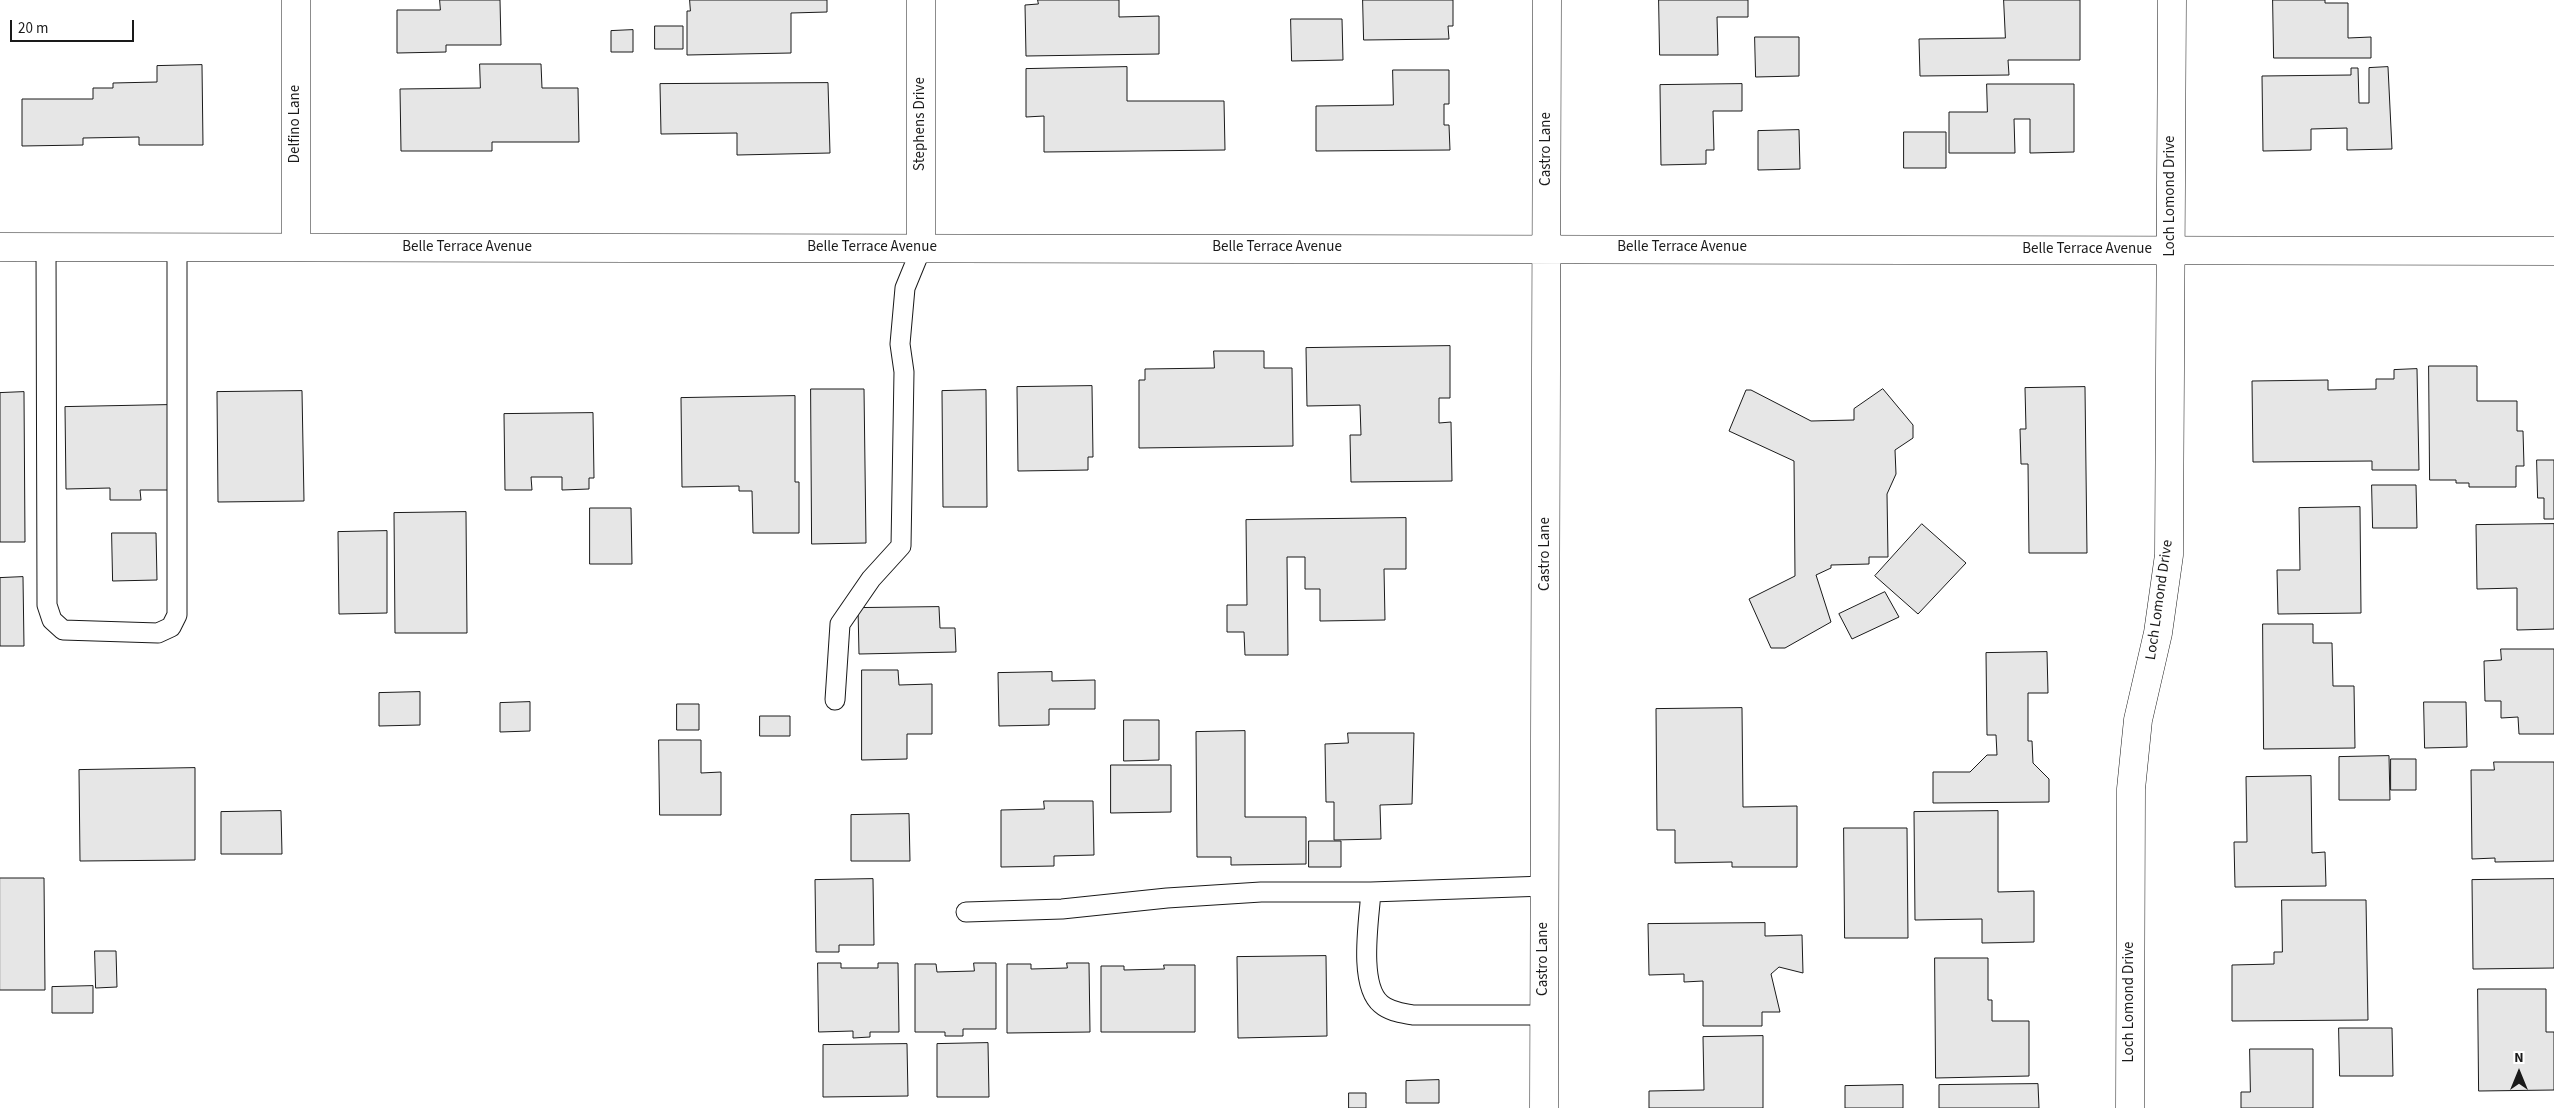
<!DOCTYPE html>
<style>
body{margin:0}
#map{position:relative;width:2554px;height:1108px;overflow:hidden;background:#fff;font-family:"Source Sans 3",sans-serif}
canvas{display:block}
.north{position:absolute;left:2494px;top:1048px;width:50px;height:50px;-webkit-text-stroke:4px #fff;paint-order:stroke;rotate:0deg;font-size:14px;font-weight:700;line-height:20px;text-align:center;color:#1a1a1a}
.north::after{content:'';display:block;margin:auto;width:18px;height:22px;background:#1a1a1a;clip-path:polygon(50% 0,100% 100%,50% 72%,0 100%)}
.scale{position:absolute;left:10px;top:20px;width:124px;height:22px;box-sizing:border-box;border:2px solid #1a1a1a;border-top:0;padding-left:6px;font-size:15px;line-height:18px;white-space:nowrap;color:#1a1a1a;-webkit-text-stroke:4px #fff;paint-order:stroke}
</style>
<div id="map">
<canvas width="2554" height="1108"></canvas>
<div class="north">N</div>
<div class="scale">20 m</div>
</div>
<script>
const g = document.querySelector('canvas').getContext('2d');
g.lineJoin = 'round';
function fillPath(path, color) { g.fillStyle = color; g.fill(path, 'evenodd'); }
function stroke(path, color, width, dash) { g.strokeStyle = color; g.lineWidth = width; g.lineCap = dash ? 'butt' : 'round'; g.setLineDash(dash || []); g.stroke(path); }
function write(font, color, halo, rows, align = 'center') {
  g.font = font + ' "Source Sans 3",sans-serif'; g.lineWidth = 4; g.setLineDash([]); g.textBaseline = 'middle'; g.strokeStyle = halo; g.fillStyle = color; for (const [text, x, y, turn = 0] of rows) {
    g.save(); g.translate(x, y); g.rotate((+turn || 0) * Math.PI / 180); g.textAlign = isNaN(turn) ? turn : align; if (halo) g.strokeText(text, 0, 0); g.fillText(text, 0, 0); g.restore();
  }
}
const building = new Path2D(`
 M440 0H500L501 45H446V52L397 53V10H440Z
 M690 0H827V12L791 13V53L687 55V11H690Z
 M1038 0H1119V17L1159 16V54L1026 56 1025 5 1038 4Z
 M1363 0H1453V26H1448L1449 39 1364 40Z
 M1659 0H1748V17H1717L1718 55H1660Z
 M2004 0H2080V60H2008L2009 75 1920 76 1919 39 2005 38Z
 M2273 0H2325V3H2348V38L2371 37V58H2274Z
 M1291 19H1342L1343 60 1292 61Z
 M655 26H683V49H655Z
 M633 30V52H611V31Z
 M1755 37H1799V76L1756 77Z
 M480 64H541L542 88H578L579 142H492V151H401L400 89 480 88Z
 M202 65 203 145H139V137L83 138V145L22 146V99H93V88H113V83L157 82V66Z
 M1127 67V101H1224L1225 150 1044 152V116L1026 117V69Z
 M2388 67 2392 149 2347 150V128L2311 129V150L2263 151 2262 76 2351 75V68H2358L2359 103H2369V68Z
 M1393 70H1449V104H1444V125H1449L1450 150 1316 151V106L1393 105Z
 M828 83 830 153 737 155V133L661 134 660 84Z
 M1742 84V111H1713L1714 150H1706V164L1661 165 1660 85Z
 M1987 84H2074V152L2030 153V119H2014L2015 153H1949V112H1987Z
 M1799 130 1800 169 1758 170V131Z
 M1904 132H1946V168H1904Z
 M1450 346V398H1439V423L1451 422 1452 481 1351 482 1350 435H1361L1360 405 1307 406 1306 348Z
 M1214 351H1264V368H1292L1293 446 1139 448V380H1145V369L1214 368Z
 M2429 366H2477V401H2517V431H2523L2524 466H2516V487H2469V483H2456V480H2430Z
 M2417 369 2419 470H2372V461L2253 462 2252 381 2328 380V390L2376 389V379H2394V370Z
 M1092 386 1093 457H1088V470L1018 471 1017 387Z
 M2085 387 2087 553H2029L2028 464H2021L2020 429H2026L2025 388Z
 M811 389H864L866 543 812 544Z
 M1883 389 1913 425V438L1895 450 1896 474 1887 494 1888 557H1869V564L1831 565V568L1816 575 1831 622 1785 648H1771L1749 599 1795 576 1794 461 1729 431 1746 390H1751L1811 421 1854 420V409Z
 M986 390 987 507H943L942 391Z
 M302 391 304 501 218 502 217 392Z
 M24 392 25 542H0V393Z
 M795 396V482H799V533H753L752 491H739V486L682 487 681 398Z
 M168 405V490H140L141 500H110V488L66 489 65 407Z
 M593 413 594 478H589V489L562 490V477H531L532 490H505L504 414Z
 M2537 460H2554V519H2544V498H2538Z
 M2372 485H2416L2417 528H2373Z
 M2360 507 2361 613 2278 614 2277 570H2300L2299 508Z
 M590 508H631L632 564H590Z
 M466 512 467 633H395L394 513Z
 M1406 518V569H1384L1385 620 1320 621V589H1305V557H1287L1288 655H1245L1244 632H1227V605H1247L1246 520Z
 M1922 524 1966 563 1918 614 1875 576Z
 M2554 524V629L2517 630V588L2477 589 2476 525Z
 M387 531V613L339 614 338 532Z
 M112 533H156L157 580 113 581Z
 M23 577 24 646H0V578Z
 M1885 592 1899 617 1852 639 1839 614Z
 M939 607 940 628H955L956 652 859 654 858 608Z
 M2263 624H2313V643H2332L2333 686H2354L2355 748 2264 749Z
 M2501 649H2554V734H2519L2518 717 2501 718V701H2485L2484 661 2501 660Z
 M2047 652 2048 693H2028V741H2032L2033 763 2049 779V802L1933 803V772H1970L1987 755H1997L1996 735H1987L1986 653Z
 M862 670H898L899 685 932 684V734H907V759L862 760Z
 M1052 672V681L1095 680V709H1049V725L999 726 998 673Z
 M420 692V725L379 726V693Z
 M530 702V731L500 732V703Z
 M2424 702H2466L2467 747 2425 748Z
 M677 704H699V730H677Z
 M1742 708 1743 807 1797 806V867H1732V862L1675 863V830H1657L1656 709Z
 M760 716H790V736H760Z
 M1124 720H1159V760L1124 761Z
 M1245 731V817H1306V864L1231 865V857H1197L1196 732Z
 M1348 733H1414L1412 804 1380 805 1381 839 1334 840V802H1326L1325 744 1348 743Z
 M659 740H701V773L721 772V815H660Z
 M2389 756 2390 800H2339V757Z
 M2391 759H2416V790H2391Z
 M2494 762H2554V861L2495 862V858L2472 859 2471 770H2494Z
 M1111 765H1171V812L1111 813Z
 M195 768V860L80 861 79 770Z
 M2311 776 2312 853 2325 852 2326 886 2235 887 2234 842H2247L2246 777Z
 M1044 801H1093L1094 855 1054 856V866L1001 867V810L1044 809Z
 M281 811 282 854H221V812Z
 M1998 811V892L2034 891V942L1982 943V919L1915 920 1914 812Z
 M909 814 910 861H851V815Z
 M1844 828H1907L1908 938H1845Z
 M1309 841H1341V867H1309Z
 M0 878H44L45 990H0Z
 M873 879 874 945H839V952H816L815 880Z
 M2554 879V968L2473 969 2472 880Z
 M2282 900H2366L2368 1020 2232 1021V965L2274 964V952H2282Z
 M1765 923V936L1802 935 1803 973 1779 967 1771 974 1780 1012H1762V1026H1703V981L1684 982V974L1649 975 1648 924Z
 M95 951H116L117 987 96 988Z
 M1326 956 1327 1036 1238 1038 1237 957Z
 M1935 958H1988V1000H1992V1021H2029V1076L1936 1078Z
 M818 963H841V968H878V963H898L899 1032H870V1037L853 1038V1031L819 1032Z
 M974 963H996V1029H963V1036H945V1032H915V964H936L937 972 974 971Z
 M1067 963H1089L1090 1032 1007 1033V964H1031V969L1067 968Z
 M1164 965H1195V1032H1101V966H1124V970L1164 969Z
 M93 986V1013H52V987Z
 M2478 989H2546V1032H2554V1090L2479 1091Z
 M2339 1028H2392L2393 1076H2340Z
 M1763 1036V1108H1649V1091L1704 1090 1703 1037Z
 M988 1043 989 1097H937V1044Z
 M907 1044 908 1096 823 1097V1045Z
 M2250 1049H2313V1108H2241V1092H2250Z
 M1439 1080V1103H1406V1081Z
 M2038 1084 2039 1108H1939V1085Z
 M1903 1085V1108H1845V1086Z
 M1349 1093H1366V1108H1349Z`);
fillPath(building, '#e6e6e6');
stroke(building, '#1a1a1a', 1);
const service = new Path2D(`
 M46 247 47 605 52 620 63 630 158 633 171 627 177 615V247
 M835 700 840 624 871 579 901 546 904 372 900 344 905 288 921 249
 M966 912 1062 909 1167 898 1261 892H1371
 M1544 1015H1413C1403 1013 1390 1012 1381 1004 1358 985 1369 920 1371 892L1545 886`);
const minor = new Path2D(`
 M921 0V249
 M296 247V0
 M2130 1108 2131 789 2138 720 2158 633 2169 555 2172 0`);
const tertiary = new Path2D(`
 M0 247 2554 251
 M1544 1108 1547 0`);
stroke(service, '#1a1a1a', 21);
stroke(minor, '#1a1a1a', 29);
stroke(tertiary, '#1a1a1a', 29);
stroke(service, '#fff', 19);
stroke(minor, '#fff', 28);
stroke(tertiary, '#fff', 28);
write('15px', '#1a1a1a', '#fff', [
 ["Delfino Lane",296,124,-90],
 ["Stephens Drive",921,124,-90],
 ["Castro Lane",1547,149,-90],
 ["Loch Lomond Drive",2171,196,-90],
 ["Belle Terrace Avenue",467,248],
 ["Belle Terrace Avenue",872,248],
 ["Belle Terrace Avenue",1277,248],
 ["Belle Terrace Avenue",1682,248],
 ["Belle Terrace Avenue",2087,250],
 ["Castro Lane",1546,554,-90],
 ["Loch Lomond Drive",2160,600,-82],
 ["Castro Lane",1544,959,-90],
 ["Loch Lomond Drive",2130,1002,-90]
]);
</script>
